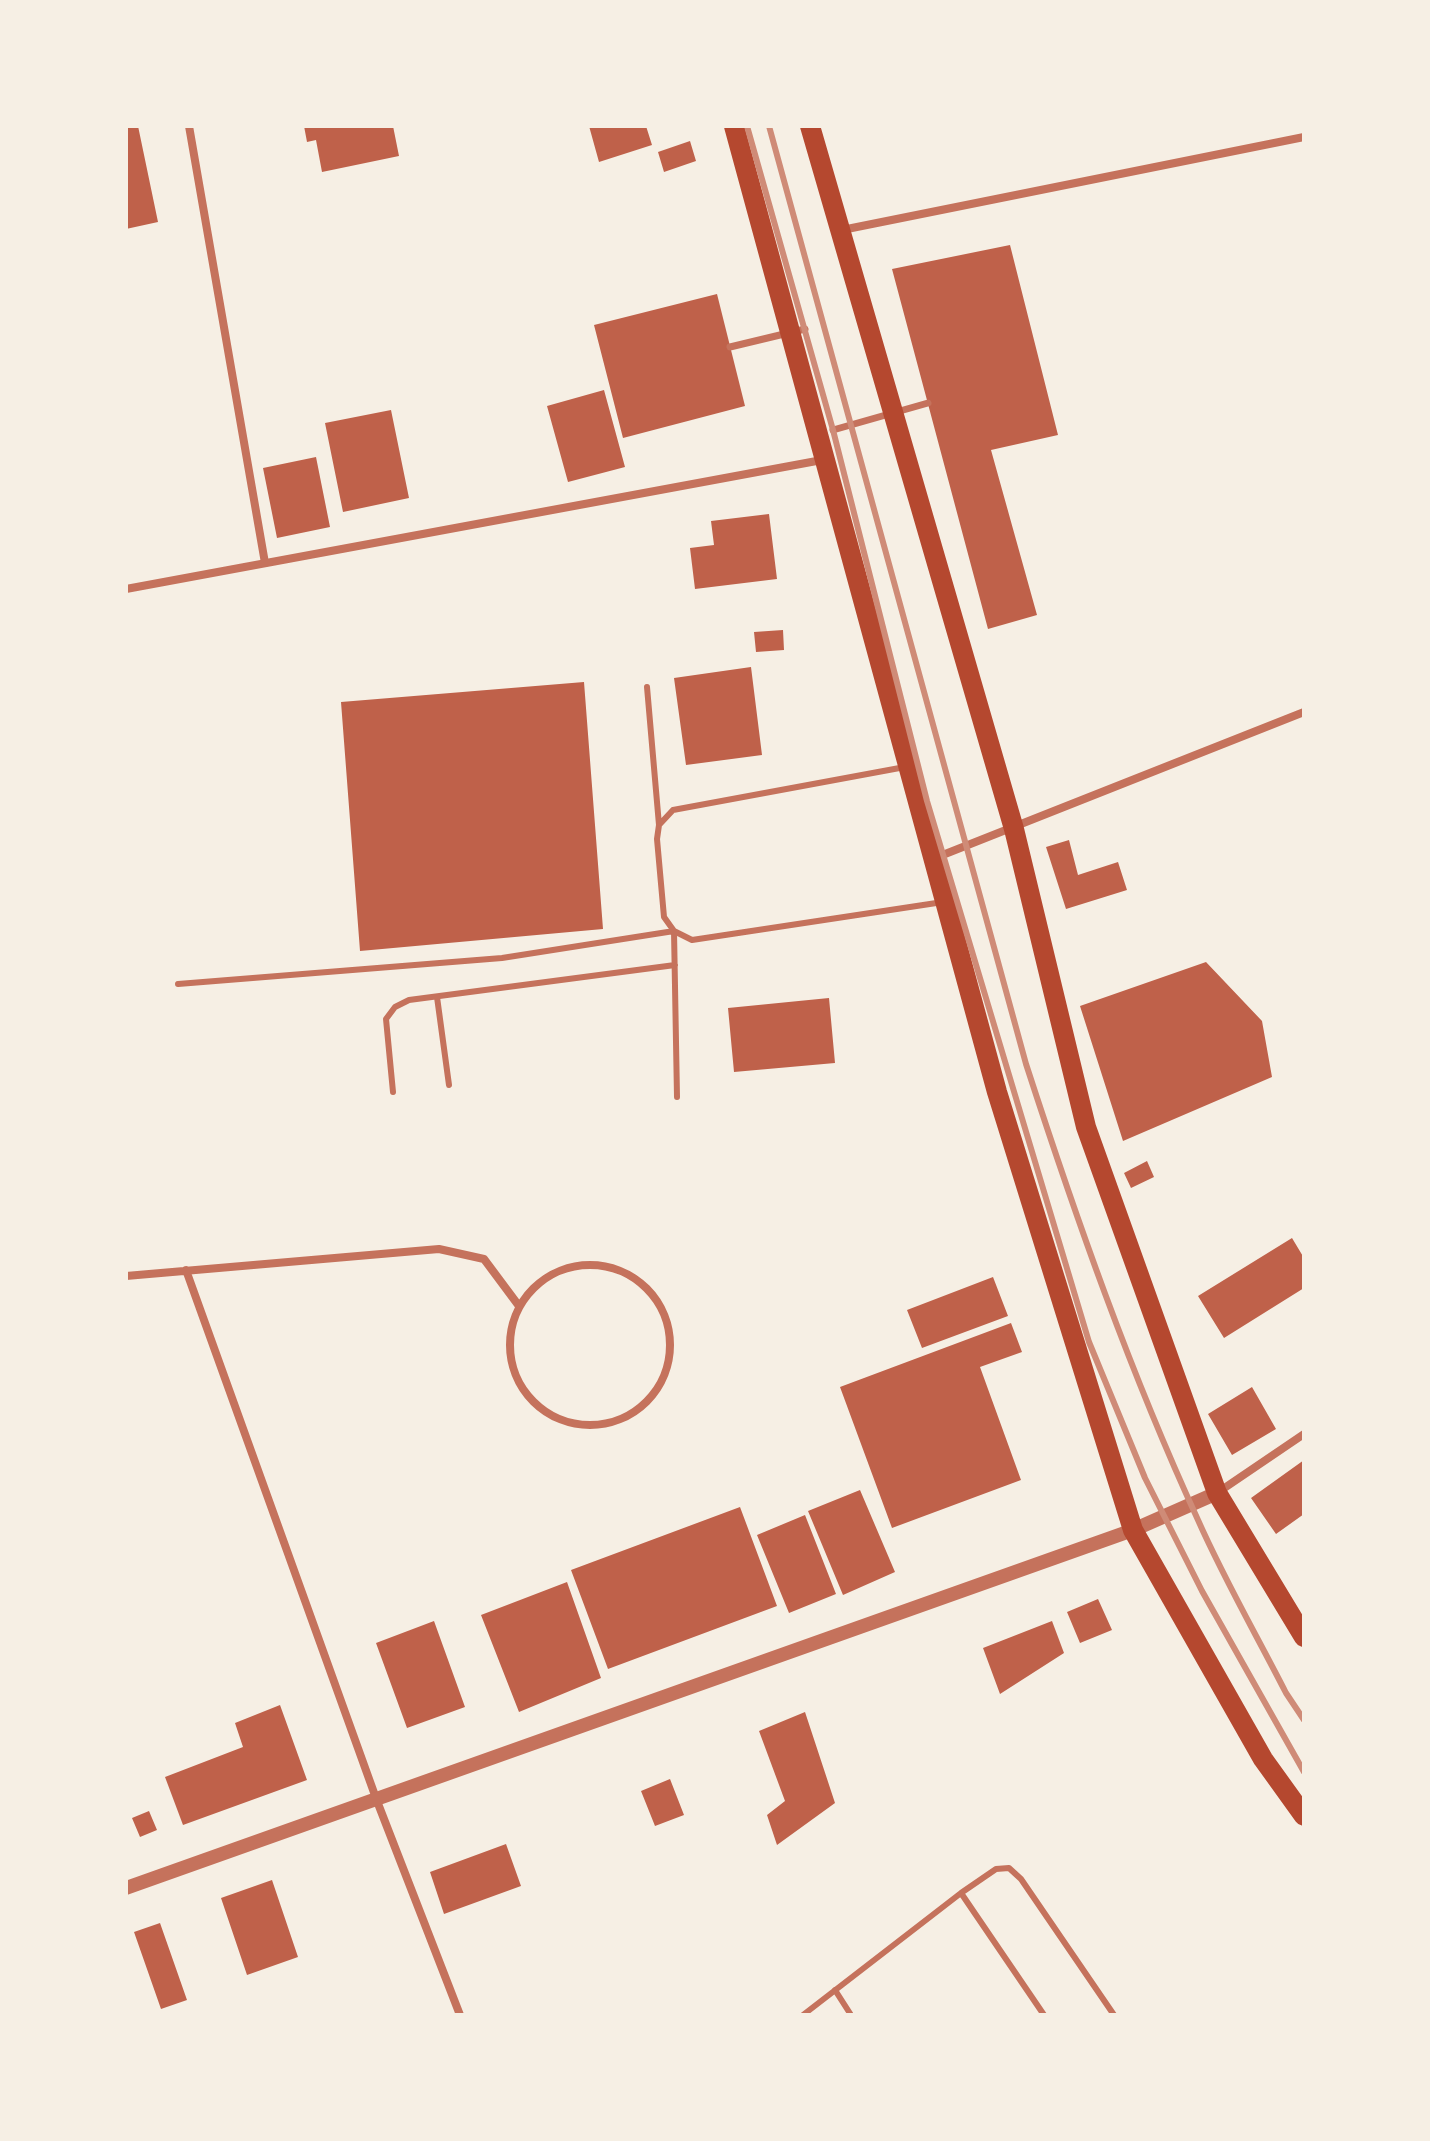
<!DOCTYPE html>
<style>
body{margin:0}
#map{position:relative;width:1430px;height:2141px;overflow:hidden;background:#f6efe4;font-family:Arial,sans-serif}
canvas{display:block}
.frame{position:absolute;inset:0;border:128px solid #f6efe4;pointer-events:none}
</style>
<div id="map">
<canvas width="1430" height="2141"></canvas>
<div class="frame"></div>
</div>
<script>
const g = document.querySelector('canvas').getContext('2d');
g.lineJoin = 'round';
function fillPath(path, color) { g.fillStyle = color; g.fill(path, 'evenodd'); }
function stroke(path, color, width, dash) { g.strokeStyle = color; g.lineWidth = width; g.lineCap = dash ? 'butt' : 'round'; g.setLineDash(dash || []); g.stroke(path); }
fillPath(new Path2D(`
 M126 126H138L158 222 126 229Z
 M304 126H393L399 156 322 172 316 140 307 142Z
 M589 126H646L652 145 599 162Z
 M690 141 696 161 664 172 658 152Z
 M1010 245 1058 435 991 450 1037 615 988 629 892 269Z
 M717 294 745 406 623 438 594 325Z
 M604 390 625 467 568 482 547 406Z
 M391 410 409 498 343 512 325 423Z
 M316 457 330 527 277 538 263 468Z
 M769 514 777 579 695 589 690 548 714 545 711 521Z
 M783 630 784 650 756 652 754 632Z
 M751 667 762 755 686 765 674 678Z
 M584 682 603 929 360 951 341 702Z
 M1069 840 1078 875 1118 862 1127 890 1066 909 1046 847Z
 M1206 962 1262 1021 1272 1077 1123 1141 1080 1006Z
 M829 998 835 1063 734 1072 728 1008Z
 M1147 1161 1154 1177 1131 1188 1124 1173Z
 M1292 1238 1304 1258V1288L1224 1338 1198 1296Z
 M993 1277 1008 1316 922 1348 907 1310Z
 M1011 1323 1022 1352 980 1367 1021 1480 892 1528 840 1387Z
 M1252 1387 1276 1429 1232 1455 1208 1414Z
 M1304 1460V1514L1276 1534 1251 1498Z
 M860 1490 895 1572 843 1595 808 1511Z
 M740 1507 777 1606 608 1669 571 1570Z
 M805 1515 836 1594 789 1613 757 1535Z
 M567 1582 601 1678 519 1712 481 1615Z
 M1098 1599 1112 1630 1080 1643 1067 1612Z
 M434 1621 465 1707 407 1728 376 1643Z
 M1052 1621 1064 1653 1000 1694 983 1648Z
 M280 1705 307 1780 183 1825 165 1777 243 1747 235 1723Z
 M805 1712 835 1803 777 1845 767 1815 785 1801 759 1731Z
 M670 1779 684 1815 655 1826 641 1791Z
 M149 1811 157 1830 140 1837 132 1818Z
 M506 1844 521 1886 444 1914 430 1872Z
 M272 1880 298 1957 247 1975 221 1898Z
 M160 1923 187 2000 161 2009 134 1932Z`), '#bf614a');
stroke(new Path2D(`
 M647 687 659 825
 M905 767 673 810 659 825 657 839 664 917 674 931 692 940 943 902
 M178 984 502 958 674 931 677 1097
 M437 997 449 1085
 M393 1092 386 1019 395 1007 409 1000 675 965
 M961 1893 996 1869 1009 1868 1021 1879 1114 2015
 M835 1990 851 2015
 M803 2015 961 1893 1044 2015`), '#c5725c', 6);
stroke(new Path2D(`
 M730 347 805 329
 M833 430 928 403`), '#c5725c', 7);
stroke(new Path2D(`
 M189 126 265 563
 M842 230 1304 137
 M126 589 822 460
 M935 858 1304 712
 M510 1345a80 80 0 1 1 160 0a80 80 0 1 1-160 0Z
 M186 1270 377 1801 460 2015
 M126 1276 439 1249 484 1259 519 1306
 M1217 1493 1304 1434`), '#c5725c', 8);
stroke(new Path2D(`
 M126 1888 1133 1530 1217 1493`), '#c5725c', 14);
stroke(new Path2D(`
 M734 126 997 1092 1133 1530 1263 1759 1304 1816
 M810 126 1014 829 1086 1127 1217 1493 1304 1637`), '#b5482f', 20);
stroke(new Path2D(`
 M747 126 833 430 927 801 1089 1342 1145 1478 1202 1591 1304 1772
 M769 126 1026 1064C1076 1218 1130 1372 1198 1520 1224 1579 1257 1636 1286 1693L1304 1720`), '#cf8b77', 6);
</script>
